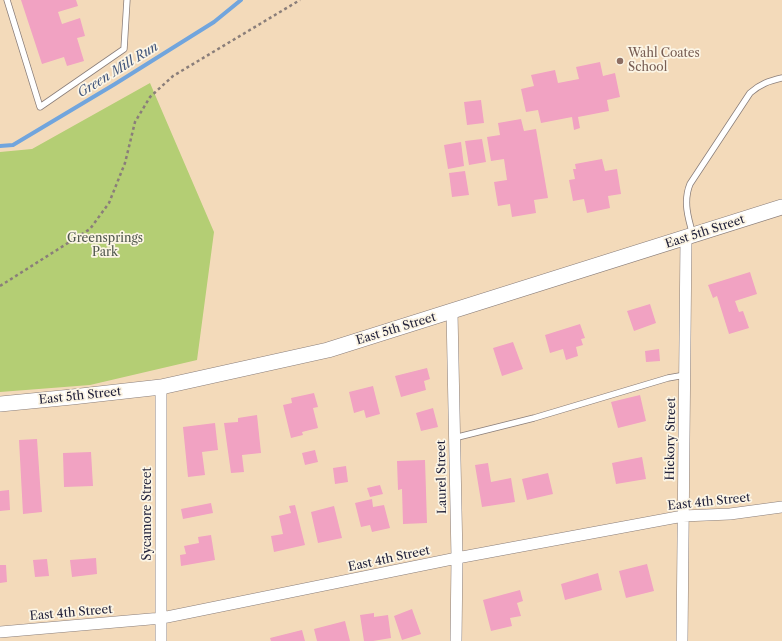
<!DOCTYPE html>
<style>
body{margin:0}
canvas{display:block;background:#f3daba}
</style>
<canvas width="782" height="641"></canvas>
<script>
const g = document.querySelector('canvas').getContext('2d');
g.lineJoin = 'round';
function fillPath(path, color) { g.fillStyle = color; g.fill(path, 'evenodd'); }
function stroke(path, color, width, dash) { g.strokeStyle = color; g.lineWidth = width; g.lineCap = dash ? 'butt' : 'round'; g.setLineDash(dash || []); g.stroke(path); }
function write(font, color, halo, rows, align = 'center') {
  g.font = font + ' "Libre Caslon Text",serif'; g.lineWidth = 3.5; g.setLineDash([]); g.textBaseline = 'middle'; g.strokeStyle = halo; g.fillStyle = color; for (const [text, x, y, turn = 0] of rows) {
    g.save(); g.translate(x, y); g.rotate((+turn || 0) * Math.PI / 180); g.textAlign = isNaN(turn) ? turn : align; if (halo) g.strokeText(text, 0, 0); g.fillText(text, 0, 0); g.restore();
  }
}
fillPath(new Path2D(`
 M150 83 214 232 197 360 90 385 0 392V152L32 149Z`), '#b4ce74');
stroke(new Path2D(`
 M0 146 13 145 115 84 214 22 241 0`), '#71a5dd', 4);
fillPath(new Path2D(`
 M21 0H76L78 6 58 12 62 24 80 18 85 36 77 38 84 61 67 66 64 57 42 64Z
 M600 62 603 76 615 73 620 97 607 100 609 111 578 117 580 128 574 130 572 117 541 123 538 110 526 112 521 89 534 86 531 75 555 70 558 83 579 79 576 67Z
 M481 100 484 123 467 125 464 102Z
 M521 119 524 131 536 129 548 198 534 200 536 213 512 217 510 204 498 206 494 182 507 180 504 159 491 161 487 137 500 135 498 123Z
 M482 139 486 162 469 165 465 141Z
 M461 142 464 166 448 169 444 145Z
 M602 159 605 171 617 169 621 194 608 196 610 208 587 213 584 199 573 201 569 180 575 179 573 169H576L575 164Z
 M465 171 469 195 452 197 449 173Z
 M750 272 757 294 735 301 739 312 743 311 749 328 729 334 717 296 713 298 708 285Z
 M650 304 656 323 634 331 627 311Z
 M580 324 585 338 581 339 583 345 576 347 578 356 566 360 563 349 550 353 545 335Z
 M513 342 523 369 502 376 493 348Z
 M659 349 660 361 646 362 645 351Z
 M427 368 430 379 424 381 426 390 401 397 395 376Z
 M373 386 380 414 366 418 364 410 354 413 349 392Z
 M314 393 318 407 313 408 318 428 302 432 303 435 291 438 283 405 292 403 291 398Z
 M640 395 646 421 618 428 611 402Z
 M433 408 438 427 421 431 416 413Z
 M257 415 261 453 242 455 244 472 231 473 224 423 238 422V418Z
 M215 423 218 450 202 452 205 475 188 477 183 427Z
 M37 439 42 512 23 514 19 440Z
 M315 450 318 462 305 465 302 453Z
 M91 452 93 486 64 487 63 453Z
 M642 457 646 479 616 484 612 463Z
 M425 460 427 523 403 524 402 489 398 490 397 461Z
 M488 463 491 482 511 478 515 502 482 507 475 465Z
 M346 466 348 482 335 484 333 468Z
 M548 473 553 494 527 500 522 479Z
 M380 485 383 494 370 497 367 488Z
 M9 490 10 510 0 511V491Z
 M372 499 373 507 384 505 390 528 372 532 370 525 361 527 355 503Z
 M211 503 213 513 183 519 181 509Z
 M295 505 305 545 274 552 271 536 283 534 279 516 291 513 289 506Z
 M334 506 342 538 318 543 311 512Z
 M211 535 215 560 181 566 180 555 186 554 184 546 199 543 198 537Z
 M96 558 97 574 72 577 70 560Z
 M47 559 49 576 35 577 33 560Z
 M647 564 654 591 626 598 619 571Z
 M0 565H6L7 582 0 583Z
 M598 573 602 590 565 600 561 584Z
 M520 590 523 601 517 603 521 616 510 618 512 626 491 631 483 600Z
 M412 609 421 634 402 640 394 616Z
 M374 613V617L388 615 391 638 373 641H364L360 615Z
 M345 621 350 641H317L314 629Z
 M302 630 305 641H271L270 638Z`), '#f1a2c2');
const service = new Path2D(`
 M7 0 40 107 124 49 127 0
 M693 235C688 218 683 201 690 184L750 93C760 84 769 81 782 78
 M454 438 534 418 668 378 685 375`);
const minor = new Path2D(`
 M452 312 457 558 456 641
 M161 387V641
 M0 632 162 618 457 558 683 516 730 514 782 507
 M682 641 686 238`);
const secondary = new Path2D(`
 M0 404 72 397 161 387 328 350 782 207`);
stroke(service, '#8a7e7a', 7);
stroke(minor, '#8a7e7a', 12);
stroke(secondary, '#8a7e7a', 16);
stroke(new Path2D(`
 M0 286 90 229 109 203 125 163 135 122 150 97 173 76 300 0`), '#8a7e7a', 2.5, [3, 3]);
stroke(service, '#fff', 5.5);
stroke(minor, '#fff', 11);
stroke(secondary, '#fff', 15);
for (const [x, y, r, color] of [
 [620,61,4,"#8d6e63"]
]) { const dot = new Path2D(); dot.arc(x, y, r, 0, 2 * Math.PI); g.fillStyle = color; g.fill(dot); stroke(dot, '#fcf5e5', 1.5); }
write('12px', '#785e54', '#fcf5e5', [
 ["Wahl Coates",628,54],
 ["School",628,68]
], 'left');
write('12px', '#22223b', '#fcf5e5', [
 ["East 5th Street",705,232,-18],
 ["East 5th Street",396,329,-17],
 ["East 5th Street",80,396,-6],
 ["Hickory Street",671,439,-89],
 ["Laurel Street",442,477,-91],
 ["East 4th Street",709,502,-6],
 ["Sycamore Street",148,514,-90],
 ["East 4th Street",389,559,-12],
 ["East 4th Street",71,613,-5]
]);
write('12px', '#4e564c', '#fcf5e5', [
 ["Greensprings",105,239],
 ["Park",105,253]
]);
write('italic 13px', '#42567c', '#fcf5e5', [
 ["Green Mill Run",118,70,-32]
]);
</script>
